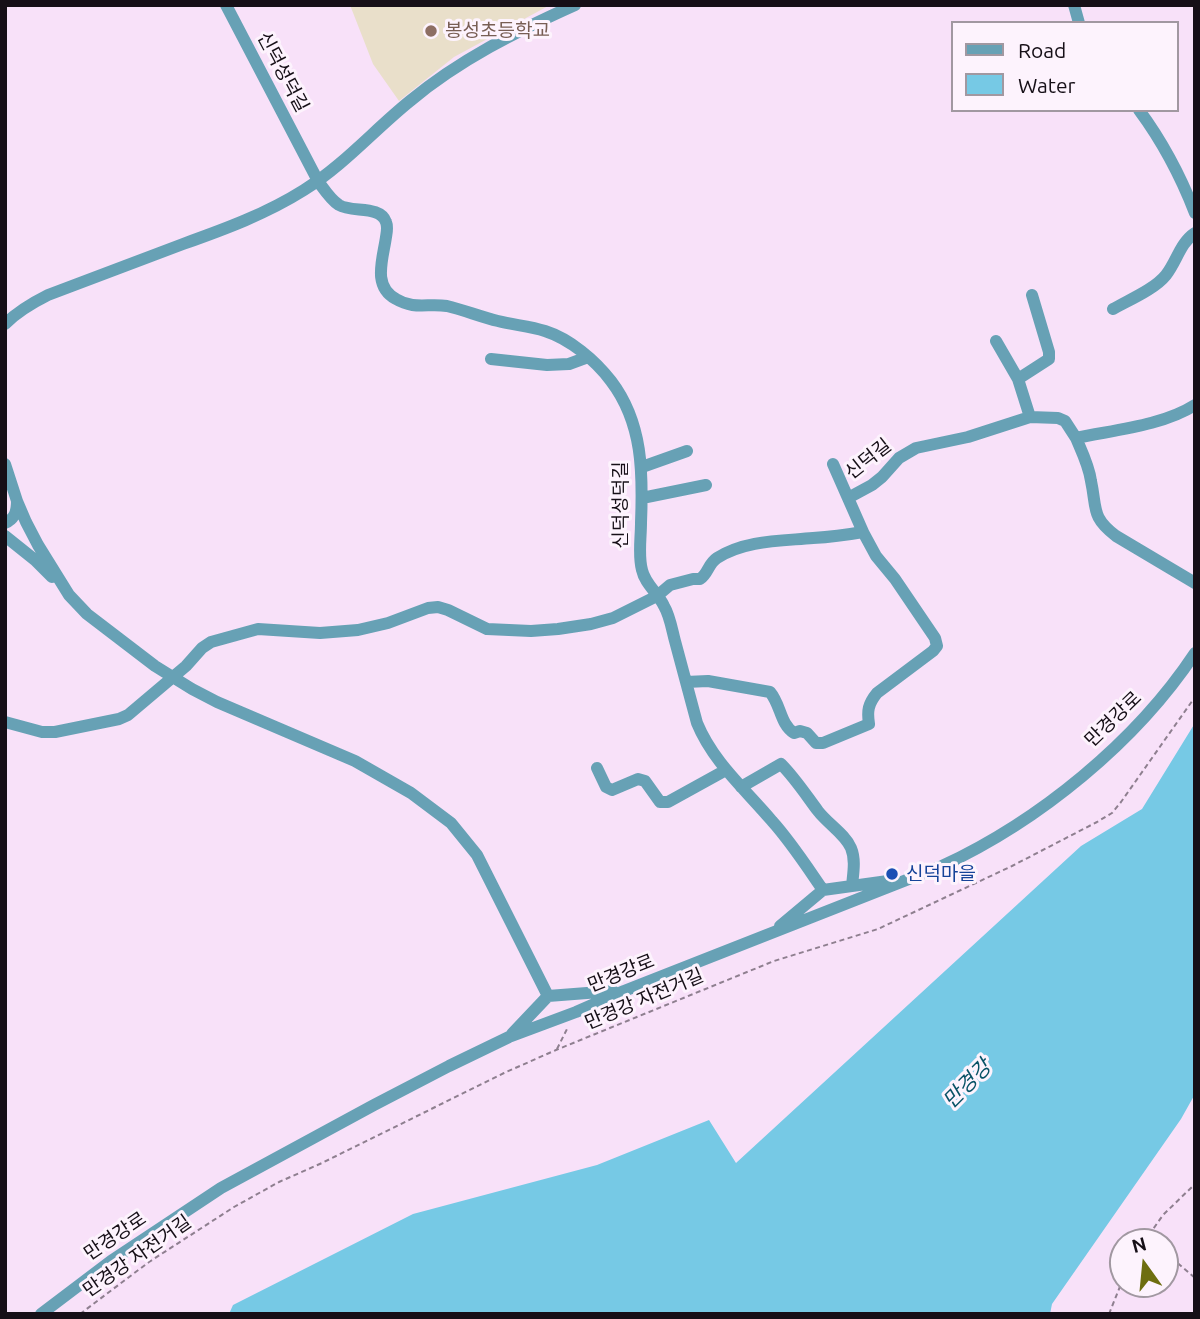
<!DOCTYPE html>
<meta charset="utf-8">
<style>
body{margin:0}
#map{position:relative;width:1200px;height:1319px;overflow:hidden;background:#f8e1f9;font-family:Ubuntu,sans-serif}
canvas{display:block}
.frame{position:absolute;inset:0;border:7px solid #160f17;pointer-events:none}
.legend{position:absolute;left:951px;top:21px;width:228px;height:91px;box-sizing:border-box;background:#fdf3fd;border:2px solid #a198a1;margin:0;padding:9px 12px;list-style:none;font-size:21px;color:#160f17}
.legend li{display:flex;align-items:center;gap:14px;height:35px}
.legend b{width:35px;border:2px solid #a198a1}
.north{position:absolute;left:1109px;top:1228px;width:70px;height:70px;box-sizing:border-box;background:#fdf3fd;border:2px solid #a198a1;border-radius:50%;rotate:345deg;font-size:19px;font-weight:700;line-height:28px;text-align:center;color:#160f17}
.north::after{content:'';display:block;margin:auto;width:24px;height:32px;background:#6e6e10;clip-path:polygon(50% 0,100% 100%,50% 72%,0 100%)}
</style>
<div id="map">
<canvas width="1200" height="1319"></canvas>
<div class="frame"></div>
<ul class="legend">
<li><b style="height:9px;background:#67a1b5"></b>Road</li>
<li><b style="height:19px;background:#76c9e5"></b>Water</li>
</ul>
<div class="north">N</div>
</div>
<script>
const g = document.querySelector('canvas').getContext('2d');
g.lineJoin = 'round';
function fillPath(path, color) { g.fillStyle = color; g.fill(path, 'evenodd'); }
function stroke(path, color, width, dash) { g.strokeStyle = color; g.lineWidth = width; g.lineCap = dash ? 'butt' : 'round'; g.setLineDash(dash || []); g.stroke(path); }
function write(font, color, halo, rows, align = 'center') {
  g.font = font + ' Ubuntu,"Noto Sans KR",sans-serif'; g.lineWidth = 6; g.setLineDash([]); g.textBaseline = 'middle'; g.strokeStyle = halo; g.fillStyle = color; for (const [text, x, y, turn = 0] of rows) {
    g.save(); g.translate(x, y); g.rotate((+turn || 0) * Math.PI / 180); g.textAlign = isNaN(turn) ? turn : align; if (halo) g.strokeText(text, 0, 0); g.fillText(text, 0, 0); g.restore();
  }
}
fillPath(new Path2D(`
 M350 5H550L454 57 399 101 373 64Z`), '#e9dfca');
fillPath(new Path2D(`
 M1195 723V1094L1181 1119 1052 1304 1050 1314H229L233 1305 413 1214 597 1165 709 1120 736 1163 1081 846 1142 809Z`), '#76c9e5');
stroke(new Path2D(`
 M557 1049 567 1029
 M1144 1242 1163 1215 1195 1184
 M1165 1252 1195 1278
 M80 1314 149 1262 234 1207 279 1182 322 1163 504 1073 556 1050 774 961 878 929 1012 866 1097 822 1112 813 1121 802 1195 697
 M1109 1314 1123 1279`), '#8e7f8f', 2, [5, 3.5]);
stroke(new Path2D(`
 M226 5 318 181C324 189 330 199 339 205 352 213 380 205 386 222 388 227 387 231 386 237 383 259 372 286 396 299 414 310 428 303 447 306 464 310 481 317 498 321 513 325 530 326 545 331 570 339 595 360 611 381 643 423 643 473 641 523 641 538 638 556 642 570 645 584 658 593 664 606 670 616 672 630 675 641 682 668 690 696 697 723 713 762 745 789 772 821 791 842 807 867 823 890L888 881
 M1074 5 1079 23
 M1139 110C1162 141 1181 177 1195 213
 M1113 309C1129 300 1155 289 1166 275 1177 261 1180 243 1195 233
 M5 324C18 311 32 303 48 295 93 278 138 261 183 244 225 229 266 214 304 190 344 165 374 130 410 101 459 60 517 31 575 5
 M996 341 1018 379 1030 417
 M491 359 547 365 569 364 588 357
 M1018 379 1049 359V352L1032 295
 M1076 438C1082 452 1089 466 1091 481 1097 509 1091 517 1116 536L1195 583
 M5 464 17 501 26 522 38 545 69 595 87 614 155 666 192 689 217 702 355 761 411 793 451 823 477 855 548 996
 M833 464 848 498
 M642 467 687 451
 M642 498 706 485
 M5 523C15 519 17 511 17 501
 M5 536 35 560 52 577
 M686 682 708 681 770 692C781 705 780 724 794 733L800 731 807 733 816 743H823L869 724C867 711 868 704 877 693L933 651 937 646 935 638 895 579 876 556 863 532
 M5 722 42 732H55L119 719 128 715 186 666 202 648 211 642 258 629 320 633 358 630 388 623 428 608 438 607 448 610 487 629 531 631 558 629 591 624 613 618 657 596 670 585 693 579H700C708 574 708 564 717 558 745 540 781 541 813 538 830 537 846 535 863 532L848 498 872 485 882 477 899 458 916 448 968 437 1030 417 1058 418 1065 421 1076 438C1113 430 1162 426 1195 405
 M597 768 606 787 612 790 638 779 645 781 660 802H668L726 770
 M741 787 781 764C795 778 806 795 818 811 828 824 845 834 851 848 856 860 853 874 852 886
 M780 926 823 890
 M512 1034 548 996 613 991
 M41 1314 111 1261 221 1188 374 1105 449 1066 509 1037 576 1012 624 991 942 866C1039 821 1136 742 1195 653`), '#67a1b5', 12);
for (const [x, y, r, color] of [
 [431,31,7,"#8d6e63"],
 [892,874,7,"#1a4fb4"]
]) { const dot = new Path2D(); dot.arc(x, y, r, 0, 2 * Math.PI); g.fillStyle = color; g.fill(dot); stroke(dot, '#fdf3fd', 2.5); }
write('19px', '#785e54', '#fdf3fd', [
 ["봉성초등학교",445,31]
], 'left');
write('19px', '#160f17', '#fdf3fd', [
 ["신덕성덕길",283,72,62],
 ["신덕길",868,459,-38],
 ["신덕성덕길",621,505,-90],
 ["만경강로",1113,719,-44],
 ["만경강로",621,973,-22],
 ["만경강 자전거길",644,999,-23],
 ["만경강로",115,1236,-34],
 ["만경강 자전거길",137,1256,-35]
]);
write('19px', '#164399', '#fdf3fd', [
 ["신덕마을",906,874]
], 'left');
write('italic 21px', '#085266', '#fdf3fd', [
 ["만경강",967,1084,-45]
]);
</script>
